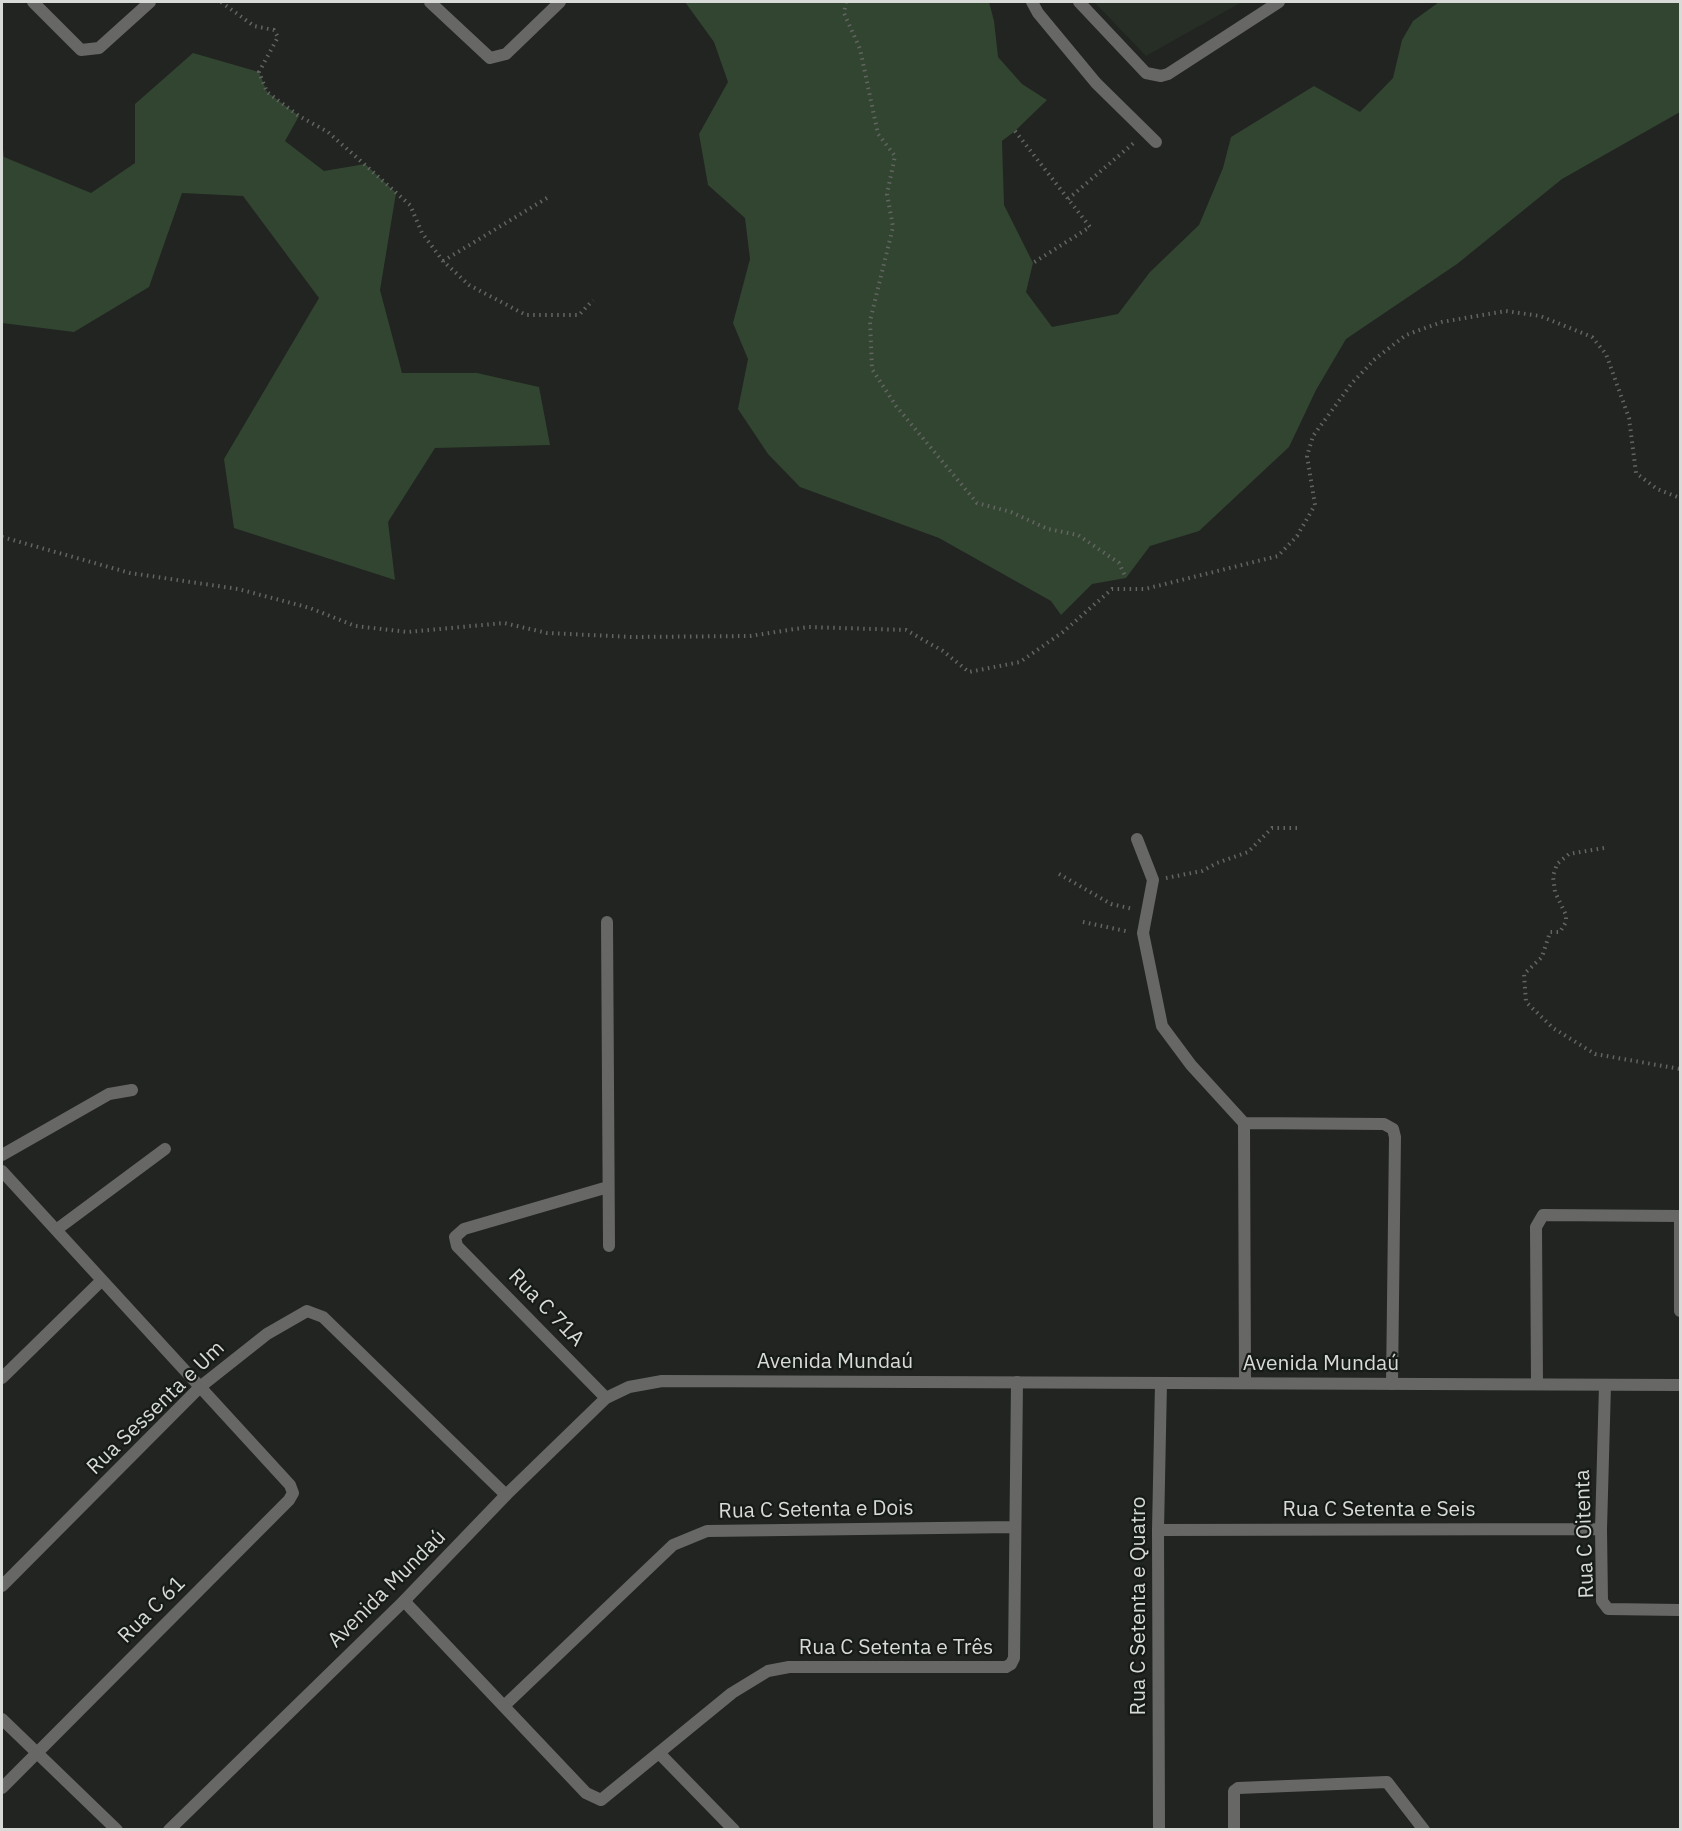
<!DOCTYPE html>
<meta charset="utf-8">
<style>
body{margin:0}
#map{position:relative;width:1682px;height:1831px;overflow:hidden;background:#212420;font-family:"IBM Plex Sans",sans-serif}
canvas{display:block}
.frame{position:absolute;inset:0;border:3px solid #d7dad7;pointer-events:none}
</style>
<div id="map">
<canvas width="1682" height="1831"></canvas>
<div class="frame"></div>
</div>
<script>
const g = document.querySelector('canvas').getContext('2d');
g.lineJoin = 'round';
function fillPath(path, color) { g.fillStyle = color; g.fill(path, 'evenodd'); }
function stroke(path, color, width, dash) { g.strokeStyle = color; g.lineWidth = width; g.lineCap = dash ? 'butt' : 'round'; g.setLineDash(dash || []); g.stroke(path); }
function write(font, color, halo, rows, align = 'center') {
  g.font = font + ' "IBM Plex Sans",sans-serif'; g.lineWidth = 4.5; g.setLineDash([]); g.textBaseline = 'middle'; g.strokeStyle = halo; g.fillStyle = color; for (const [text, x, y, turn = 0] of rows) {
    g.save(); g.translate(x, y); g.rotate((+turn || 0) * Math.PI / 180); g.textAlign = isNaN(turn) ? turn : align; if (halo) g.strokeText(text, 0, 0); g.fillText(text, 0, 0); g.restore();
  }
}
fillPath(new Path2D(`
 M1094 2H1242L1146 56Z`), '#262e26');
fillPath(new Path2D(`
 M685 2H989L994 21 998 57 1022 84 1047 100 1015 131 1002 141 1004 205 1033 263 1026 292 1052 327 1118 314 1150 272 1199 225 1223 168 1231 137 1314 86 1360 112 1393 78 1402 40 1413 21 1439 2H1680V112L1562 179 1457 264 1346 339 1316 390 1289 447 1199 531 1150 546 1126 578 1092 584 1061 615 1051 601 939 538 800 487 768 454 738 409 748 359 733 323 750 259 745 218 708 185 699 134 728 82 714 42Z
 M193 53 259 72 267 92 299 116 285 141 324 171 365 164 396 193 380 290 402 373H477L539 387 550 445 435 448 388 522 395 580 234 528 224 459 319 298 243 196 182 193 149 287 74 332 2 323V140L4 157 91 193 135 163V104Z`), '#324531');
stroke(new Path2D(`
 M221 2 254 26 274 30 278 37 259 72 267 92 299 116 328 132 410 205 422 233 443 261 469 285 526 315H579L593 300
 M846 2 844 13 860 49 878 134 895 156 887 194 893 227 870 321 872 369 896 406 977 503 1011 512 1048 529 1078 535 1119 563 1126 578
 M1015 131 1090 227 1033 263
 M1068 199 1136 141
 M443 261 547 198
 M2 537 130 573 238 589 310 608 355 626 408 632 504 623 547 633 632 637 750 636 808 627 906 630 943 651 969 672 1020 662 1063 632 1112 589H1145L1278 556 1297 536 1315 505 1307 456 1313 436 1352 383 1375 359 1406 335 1442 322 1506 311 1540 316 1592 337 1606 354 1629 418 1636 473 1657 489 1680 498
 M1604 848 1569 854 1557 864 1553 876 1555 892 1566 915V922L1560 932H1550L1542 957 1524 974 1526 1002 1553 1028 1595 1054 1680 1069
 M1059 874 1111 904 1133 909
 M1166 878 1202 871 1217 863 1248 852 1272 828H1298
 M1083 922 1130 932`), '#626561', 4, [1.5, 4.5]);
stroke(new Path2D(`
 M33 2 81 50 99 48 150 2
 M430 2 490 58 506 54 560 2
 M1032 2 1038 13 1096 83 1156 142
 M1079 2 1146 73 1161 76 1168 74 1279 2
 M1137 839 1153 880 1143 933 1162 1026 1191 1065 1244 1123
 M607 922 609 1246
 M2 1155 109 1094 132 1090
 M2 1171 290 1485 293 1493 289 1500 2 1788
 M56 1230 165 1149
 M2 1378 101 1281
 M1245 1383 1244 1123 1384 1124 1393 1129 1395 1137 1392 1384
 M1537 1384 1536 1227 1543 1215 1680 1216V1311
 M1605 1385 1601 1529 1602 1601 1608 1609 1680 1610
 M606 1398 457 1246 455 1237 464 1229 608 1187
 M1158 1530 1601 1529
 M2 1586 200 1387 267 1334 307 1311 323 1317 506 1495
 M404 1601 586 1793 601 1800 732 1693 768 1671 789 1667H1006L1011 1664 1014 1658 1017 1382
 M504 1706 673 1545 707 1531 1015 1527
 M2 1719 117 1830
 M659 1753 734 1830
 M1159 1830 1158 1530 1161 1383
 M1234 1830V1791L1238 1788 1387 1782 1424 1830`), '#676866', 12);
stroke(new Path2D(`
 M169 1830 404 1601 506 1495 606 1398 629 1387 662 1381 1680 1385`), '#676866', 12);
write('21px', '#d7dad7', '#171b17', [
 ["Rua C 71A",546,1308,46],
 ["Avenida Mundaú",835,1362],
 ["Avenida Mundaú",1321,1364],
 ["Rua Sessenta e Um",156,1408,-44],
 ["Rua C Setenta e Dois",816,1510,-1],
 ["Rua C Setenta e Seis",1379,1510],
 ["Rua C Oitenta",1585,1534,-92],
 ["Avenida Mundaú",387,1589,-45],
 ["Rua C Setenta e Quatro",1139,1606,-90],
 ["Rua C 61",152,1610,-45],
 ["Rua C Setenta e Três",896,1648]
]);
</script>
